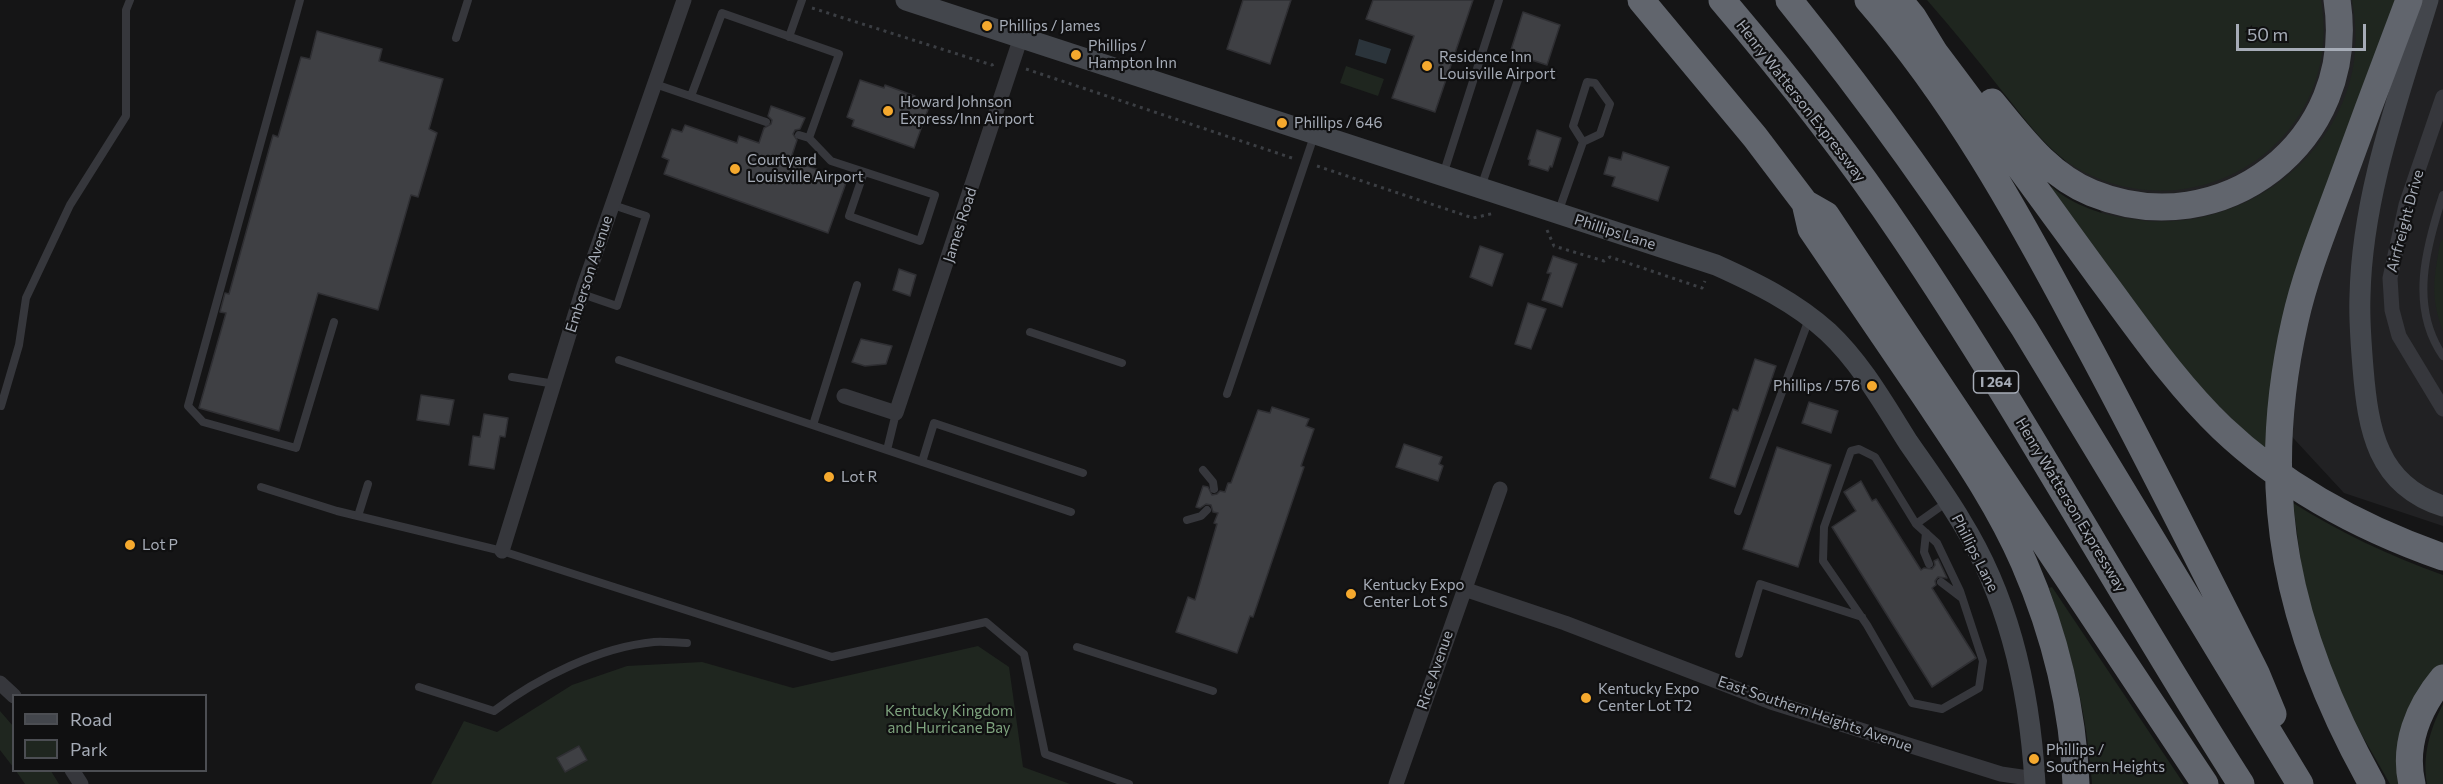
<!DOCTYPE html>
<style>
body{margin:0}
#map{position:relative;width:2443px;height:784px;overflow:hidden;background:#151516;font-family:Commissioner,sans-serif}
canvas{display:block}
.legend{position:absolute;left:12px;top:694px;width:195px;height:78px;box-sizing:border-box;background:#101011;border:2px solid #4c4e53;margin:0;padding:8px 10px;list-style:none;font-size:18px;color:#a6acb7}
.legend li{display:flex;align-items:center;gap:12px;height:30px}
.legend b{width:30px;border:2px solid #4c4e53}
.scale{position:absolute;left:2236px;top:24px;width:130px;height:27px;box-sizing:border-box;border:3px solid #a6acb7;border-top:0;padding-left:8px;font-size:18px;line-height:21px;white-space:nowrap;color:#a6acb7;-webkit-text-stroke:4px #101011;paint-order:stroke}
</style>
<div id="map">
<canvas width="2443" height="784"></canvas>
<ul class="legend">
<li><b style="height:8px;background:#43464c"></b>Road</li>
<li><b style="height:16px;background:#1f261f"></b>Park</li>
</ul>
<div class="scale">50 m</div>
</div>
<script>
const g = document.querySelector('canvas').getContext('2d');
g.lineJoin = 'round';
function fillPath(path, color) { g.fillStyle = color; g.fill(path, 'evenodd'); }
function stroke(path, color, width, dash) { g.strokeStyle = color; g.lineWidth = width; g.lineCap = dash ? 'butt' : 'round'; g.setLineDash(dash || []); g.stroke(path); }
function write(font, color, halo, rows, align = 'center') {
  g.font = font + ' Commissioner,sans-serif'; g.lineWidth = 4.5; g.setLineDash([]); g.textBaseline = 'middle'; g.strokeStyle = halo; g.fillStyle = color; for (const [text, x, y, turn = 0] of rows) {
    g.save(); g.translate(x, y); g.rotate((+turn || 0) * Math.PI / 180); g.textAlign = isNaN(turn) ? turn : align; if (halo) g.strokeText(text, 0, 0); g.fillText(text, 0, 0); g.restore();
  }
}
fillPath(new Path2D(`
 M1941 0H2443V526L2344 493 2221 360 2123 243 1980 40Z`), '#212123');
fillPath(new Path2D(`
 M1927 0H2321C2345 137 2203 234 2082 171 2048 153 2026 120 2002 91 1978 60 1953 30 1927 0Z
 M2352 0H2397L2266 449 2247 434 2193 380 2048 189 2052 187C2074 206 2103 215 2131 219 2226 235 2324 174 2350 81 2357 55 2357 27 2352 0Z
 M1346 66 1384 79 1378 96 1340 83Z
 M2443 239V331C2430 297 2434 278 2440 243Z
 M2293 503C2341 533 2390 556 2443 575V665L2399 784H2390L2348 711 2315 632 2301 563Z
 M2052 587 2184 784H2092C2087 713 2072 655 2049 588Z
 M978 646 1009 667 1023 767 1070 784H431L464 721 497 732 572 685 627 666 702 662 793 688Z
 M2443 704V784H2427C2422 756 2430 729 2443 704Z
 M0 711 13 726V767L0 750Z
 M16 771H51L59 784H25Z`), '#1f261f');
fillPath(new Path2D(`
 M1359 39 1391 49 1386 64 1355 55Z`), '#2b343b');
const building = new Path2D(`
 M1243 0H1291L1270 64 1227 49Z
 M1373 0H1473L1435 112 1392 98 1414 36 1366 19Z
 M1523 12 1560 25 1547 65 1510 53Z
 M317 31 382 49 379 61 443 79 429 129 437 133 418 197 411 195 378 310 318 293 279 431 199 408 226 313 220 312 225 293 229 294 273 135 278 137 301 57 310 59Z
 M860 80 884 88 885 85 915 96 914 99 930 104 914 148 852 126 854 120 847 117Z
 M771 106 805 118 800 129 795 130 793 134 797 140 792 155 794 156 793 161 847 180 828 233 664 174 669 160 662 157 672 129 682 132 685 125 737 143 739 136 759 143 764 128 771 124 772 120 768 116Z
 M1537 130 1561 138 1552 167 1550 166 1548 171 1529 165 1530 160 1528 159Z
 M1623 152 1669 167 1658 201 1612 186 1615 177 1604 174 1609 157 1621 160Z
 M1480 246 1503 254 1492 286 1470 277Z
 M1553 256 1577 264 1562 307 1542 300 1551 273H1547Z
 M899 269 916 275 910 296 893 290Z
 M1528 303 1546 309 1531 349 1515 344Z
 M861 339 892 346 886 364 865 366 852 362Z
 M1755 359 1776 366 1735 487 1710 478 1733 409 1738 411Z
 M421 395 454 400 449 425 417 420Z
 M1809 402 1838 411 1831 433 1802 423Z
 M1272 407 1309 419 1306 426 1314 429 1301 466 1304 467 1253 617 1250 616 1237 653 1176 632 1188 597 1195 600 1217 524 1214 523 1218 513 1213 512 1211 505 1206 504 1200 508 1196 507 1203 486 1208 487 1212 495 1217 494 1220 491 1225 492 1228 483H1231L1258 410 1270 413Z
 M484 414 508 418 505 437 500 436 494 469 469 465 473 436 480 437Z
 M1404 444 1442 457 1439 464 1443 466 1438 481 1396 467Z
 M1777 447 1831 465 1798 567 1743 549Z
 M1861 481 1872 501 1876 499 1921 570 1924 568 1932 569 1935 565 1934 561 1938 559 1947 578 1938 577 1935 581 1936 585 1932 588 1976 658 1932 687 1832 527 1856 511 1844 492Z
 M579 746 587 760 565 772 557 758Z`);
fillPath(building, '#3f4044');
stroke(building, '#2f2f33', 1.5);
stroke(new Path2D(`
 M812 8 992 65 994 64
 M1026 69 1292 158
 M1317 166 1473 218 1495 213
 M1547 230 1554 246 1604 261 1610 257 1702 288 1705 281`), '#3b3e43', 3, [3, 4.5]);
stroke(new Path2D(`
 M300 0 188 406 203 422 296 448 334 322
 M789 37 802 0
 M456 38 468 0
 M655 84 766 122
 M691 96 722 13 839 54 809 138
 M799 135 809 138 831 161 935 195 920 241 849 216 864 172
 M1443 175 1499 0
 M1481 187 1520 74
 M2443 195C2426 247 2409 307 2443 356
 M1558 213 1583 142 1573 126 1587 82 1595 83 1610 104 1600 134 1583 142
 M582 294 617 306 646 216 613 205
 M1030 332 1122 363
 M619 360 1071 512
 M512 377 555 384
 M1227 394 1314 136
 M1 406 19 345 26 298 70 205 126 116V10L130 0
 M813 425 857 285
 M887 450 896 413
 M922 462 934 423 1083 473
 M1203 470 1213 482 1214 489
 M261 487 337 511 502 551 832 657 986 622 1024 654 1045 754 1129 784
 M1738 511 1809 319
 M358 516 368 484
 M1187 520 1201 516 1207 510
 M1916 524 1937 543 1960 591 1983 661 1979 688 1942 709 1912 703 1867 625 1823 561 1824 527 1851 451 1859 449 1875 457 1916 524 1947 502
 M1926 533 1924 552 1929 564
 M1941 582 1962 598
 M1077 647 1213 691
 M1739 654 1760 584 1862 617
 M419 687 494 711C537 678 600 647 654 642 665 641 676 643 687 643`), '#36373c', 8);
stroke(new Path2D(`
 M2443 97 2406 205 2390 278 2392 310 2399 336 2443 409
 M844 396 896 413 1021 37
 M502 551 584 286 684 0
 M1464 589 1565 623 1771 702 2001 774 2035 779
 M0 683 14 696
 M72 770 81 784
 M1396 784 1500 489`), '#36373c', 15);
stroke(new Path2D(`
 M906 0 1716 265C1756 283 1795 302 1828 332 1861 363 1884 404 1908 442 1926 468 1945 494 1961 521 2010 600 2030 692 2035 784
 M2428 0C2399 96 2362 195 2360 296 2359 320 2361 344 2363 368 2368 429 2377 485 2443 506`), '#43464c', 21);
stroke(new Path2D(`
 M1641 0 1755 137 1805 203 1826 215 2205 784
 M1722 0C1786 75 1848 154 1903 236 2023 414 2125 603 2241 784
 M1789 0C1874 105 1951 214 2024 328L2300 784
 M1868 0C1954 99 2017 212 2078 327 2140 441 2198 558 2256 673L2273 714
 M1899 0 1913 17 1935 53C1991 127 2045 202 2099 276 2138 328 2175 383 2222 428 2284 487 2363 529 2443 557
 M1992 102C2021 137 2048 175 2092 193 2222 246 2359 141 2337 0
 M1805 203 1811 229C1848 284 1886 339 1924 395 1960 449 1998 503 2024 563 2054 632 2073 709 2076 784
 M2372 784C2287 632 2256 493 2295 321 2305 276 2323 231 2339 188 2362 125 2385 63 2409 0
 M2412 784C2403 745 2418 708 2443 678`), '#61656d', 27);
for (const [x, y, r, color] of [
 [987,26,6,"#f5a92e"],
 [1076,55,6,"#f5a92e"],
 [1427,66,6,"#f5a92e"],
 [888,111,6,"#f5a92e"],
 [1282,123,6,"#f5a92e"],
 [735,169,6,"#f5a92e"],
 [1872,386,6,"#f5a92e"],
 [829,477,6,"#f5a92e"],
 [130,545,6,"#f5a92e"],
 [1351,594,6,"#f5a92e"],
 [1586,698,6,"#f5a92e"],
 [2034,759,6,"#f5a92e"]
]) { const dot = new Path2D(); dot.arc(x, y, r, 0, 2 * Math.PI); g.fillStyle = color; g.fill(dot); stroke(dot, '#101011', 2); }
for (const [x, y, w] of [
 [1996,382,45]
]) { const box = new Path2D(); box.roundRect(x - w / 2, y - 11, w, 22, 4.5); g.fillStyle = '#101011'; g.fill(box); stroke(box, '#a6acb7', 1.5); }
write('bold 14px', '#a6acb7', null, [
 ["I 264",1996,382]
]);
write('15px', '#a6acb7', '#101011', [
 ["Phillips / James",999,26],
 ["Phillips /",1088,46],
 ["Hampton Inn",1088,63],
 ["Residence Inn",1439,57],
 ["Louisville Airport",1439,74],
 ["Howard Johnson",900,102],
 ["Express/Inn Airport",900,119],
 ["Phillips / 646",1294,123],
 ["Courtyard",747,160],
 ["Louisville Airport",747,177],
 ["Phillips / 576",1860,386,"right"],
 ["Lot R",841,477],
 ["Lot P",142,545],
 ["Kentucky Expo",1363,585],
 ["Center Lot S",1363,602],
 ["Kentucky Expo",1598,689],
 ["Center Lot T2",1598,706],
 ["Phillips /",2046,750],
 ["Southern Heights",2046,767]
], 'left');
write('15px', '#a6acb7', '#101011', [
 ["Henry Watterson Expressway",1801,101,52],
 ["Airfreight Drive",2405,221,-75],
 ["James Road",960,225,-72],
 ["Phillips Lane",1615,232,18],
 ["Emberson Avenue",589,274,-72],
 ["Henry Watterson Expressway",2071,505,59],
 ["Phillips Lane",1975,553,63],
 ["Rice Avenue",1435,670,-71],
 ["East Southern Heights Avenue",1815,714,19]
]);
write('15px', '#7da27d', '#101011', [
 ["Kentucky Kingdom",949,711],
 ["and Hurricane Bay",949,728]
]);
</script>
